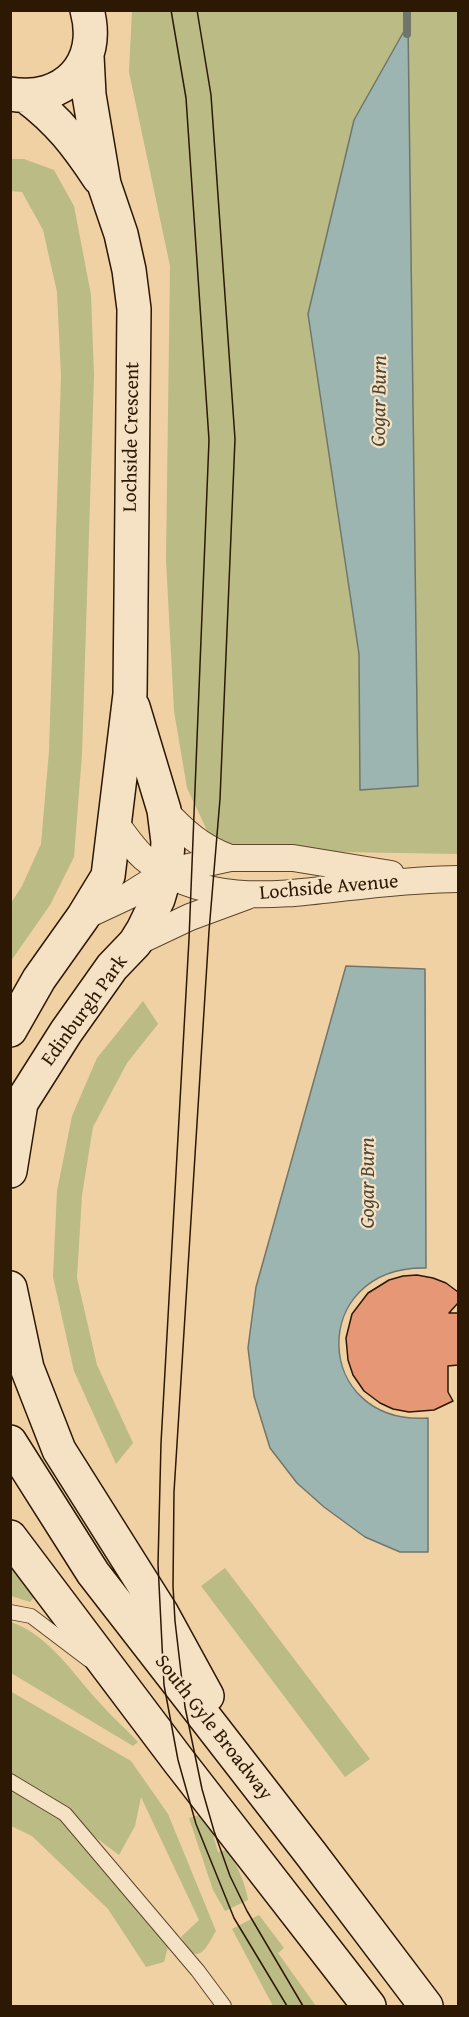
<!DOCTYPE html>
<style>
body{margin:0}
#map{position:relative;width:469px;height:2017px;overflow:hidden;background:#f0d1a4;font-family:"Gentium Book Plus",serif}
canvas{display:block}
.frame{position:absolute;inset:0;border:12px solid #2c1803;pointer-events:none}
</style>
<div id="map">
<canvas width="469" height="2017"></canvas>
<div class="frame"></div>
</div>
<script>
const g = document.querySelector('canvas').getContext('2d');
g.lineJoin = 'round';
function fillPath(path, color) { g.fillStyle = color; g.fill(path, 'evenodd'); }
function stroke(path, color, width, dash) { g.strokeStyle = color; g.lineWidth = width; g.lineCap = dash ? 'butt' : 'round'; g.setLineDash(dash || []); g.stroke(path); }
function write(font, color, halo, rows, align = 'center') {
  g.font = font + ' "Gentium Book Plus",serif'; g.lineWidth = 4.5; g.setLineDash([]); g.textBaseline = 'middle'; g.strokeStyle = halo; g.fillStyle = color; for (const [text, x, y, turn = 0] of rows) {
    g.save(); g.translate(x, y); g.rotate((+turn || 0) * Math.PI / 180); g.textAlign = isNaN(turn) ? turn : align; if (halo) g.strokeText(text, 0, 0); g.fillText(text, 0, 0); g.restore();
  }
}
fillPath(new Path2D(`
 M132 11H457L458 147V854L282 851 212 841 187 788 174 711 166 560 170 266 129 72Z
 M11 159H24L54 170 74 206 91 295 94 375 82 754 74 857 50 905 11 961V903L22 886 41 844 49 751 61 376 57 292 43 230 22 192 11 191Z
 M143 1001 158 1024 127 1063 93 1127 82 1195 77 1278 97 1365 133 1443 116 1464 74 1371 53 1277 57 1191 72 1116 97 1058Z
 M10 1562 37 1594 30 1602 11 1596Z
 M225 1568 370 1759 345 1777 201 1586Z
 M11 1622C49 1635 72 1673 99 1702 111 1716 125 1728 138 1742L133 1746 11 1673Z
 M10 1691 131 1761 168 1814 216 1931C212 1937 203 1959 193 1953 188 1950 184 1941 181 1937L199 1920 141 1797 135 1826 119 1855 67 1816 168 1947 164 1962 146 1967 108 1909 32 1836 11 1826Z
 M200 1815 212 1831 218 1852 229 1849C236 1866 245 1881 248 1900L225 1911 213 1890 189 1818Z
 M259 1915 284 1948 278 1953 316 2006H273L232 1929Z`), '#babb85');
const water = new Path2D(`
 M408 24 418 786 360 790 359 654 308 314 354 120Z
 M346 966 425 969 426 1268C307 1266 312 1426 428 1418V1552H400L365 1537 324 1507 297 1483 270 1448 254 1396 248 1348 256 1287Z`);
fillPath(water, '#9db5b0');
stroke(water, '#70766b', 1.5);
stroke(new Path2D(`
 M407 34V10`), '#70766b', 8);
const building = new Path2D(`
 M417 1275 433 1278 446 1283 458 1292V1303L449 1313H458V1365L448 1366V1392L453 1401 434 1410 409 1412 393 1409 380 1403 364 1391 353 1375 348 1360 346 1338 352 1314 368 1293 389 1280 403 1276Z`);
fillPath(building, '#e59776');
stroke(building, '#2c1803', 1.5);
const lane = new Path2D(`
 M10 1612 31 1616 89 1660
 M10 1781 65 1814 198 1971 224 2006`);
const street = new Path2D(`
 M164 810C183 831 202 848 230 858
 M114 821C123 833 132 847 143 857 200 905 272 896 340 888 380 884 419 879 458 879
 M83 917 128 896 166 872 230 858H293L391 874
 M135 943 190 917 247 896`);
const secondary = new Path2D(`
 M10 94C64 103 102 64 87 10
 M27 97C59 121 77 145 99 178
 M10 1030 39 979 83 917 108 876 130 694 134 309 129 270 121 234 104 184 89 95 87 56
 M10 1123 21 1103 66 1032 112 967 135 943 143 930 158 899 166 872 168 842 164 810 133 707
 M10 1171 21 1103
 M10 1288 27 1368 59 1450 161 1612 207 1696
 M10 1442 93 1573 311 1854 426 2006
 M10 1537 178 1760 369 2006`);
stroke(lane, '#5d462b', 16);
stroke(street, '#5d462b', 28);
stroke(secondary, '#2c1803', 36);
stroke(lane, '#f5e1c4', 14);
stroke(street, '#f5e1c4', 26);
stroke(secondary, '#f5e1c4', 33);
stroke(new Path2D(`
 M171 10 186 98 209 440 189 939 161 1443 158 1564 164 1685 178 1760 196 1824 234 1918 287 2006
 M197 10 211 95 235 439 220 799 209 931 174 1492 173 1586 175 1621 185 1707 202 1789 214 1831 230 1876 247 1911 303 2006`), '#2c1803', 1.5);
write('20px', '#2c1803', '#f5e1c4', [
 ["Lochside Crescent",132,437,-89],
 ["Lochside Avenue",329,888,-5],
 ["Edinburgh Park",85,1011,-54],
 ["South Gyle Broadway",213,1728,52]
]);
write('italic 21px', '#4e4737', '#f5e1c4', [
 ["Gogar Burn",380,401,-89],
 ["Gogar Burn",369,1183,-90]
]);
</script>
